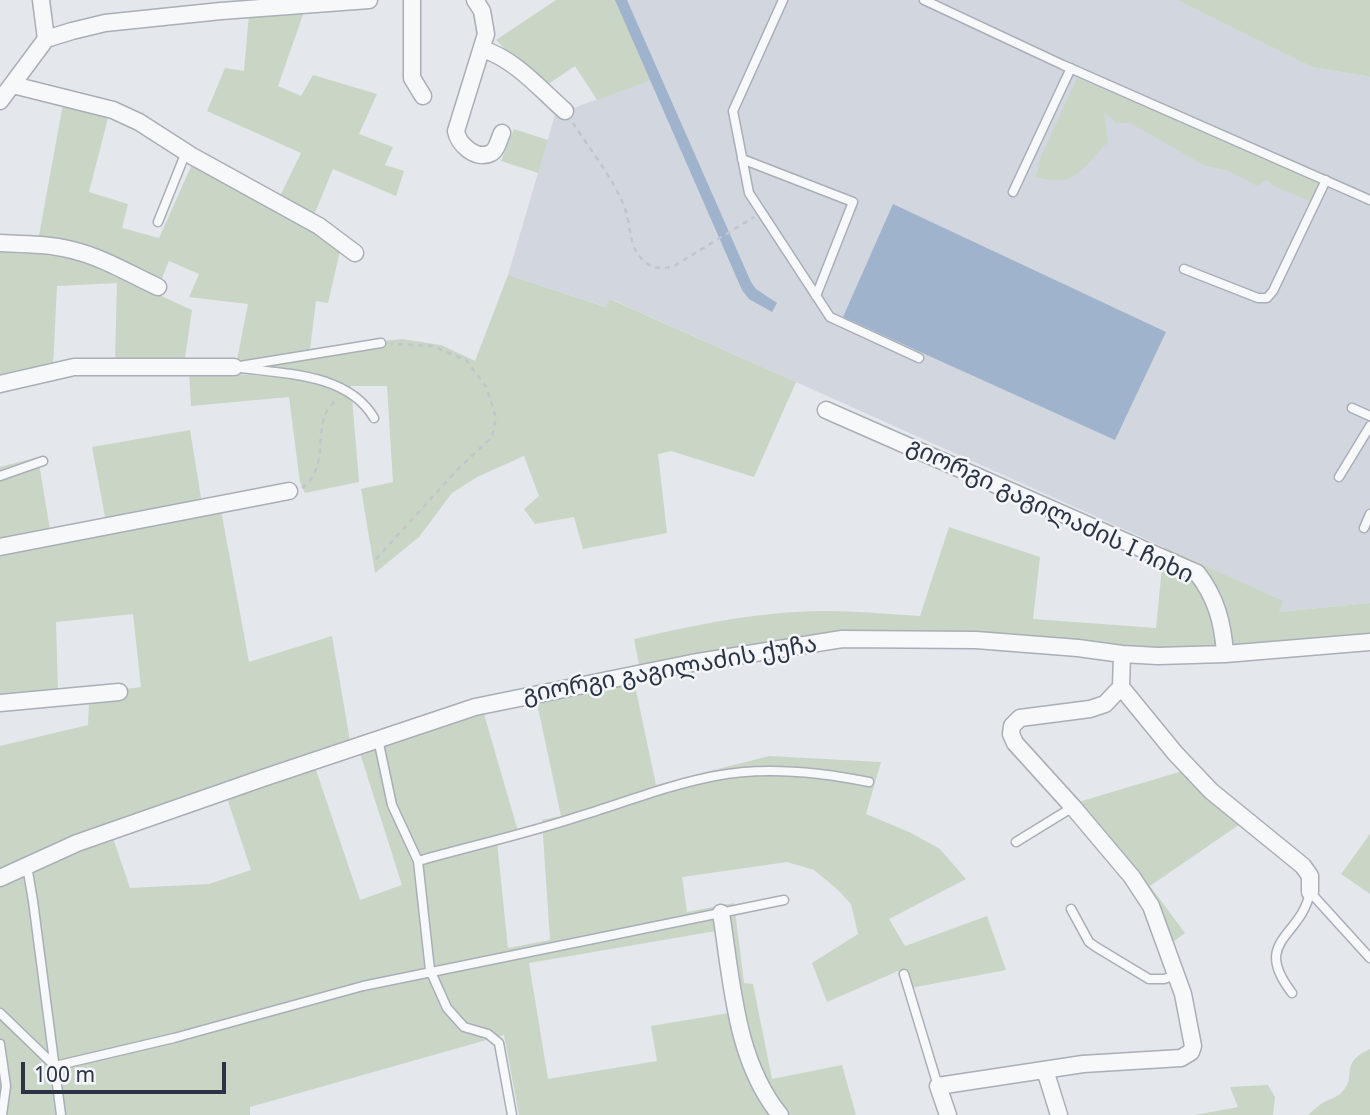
<!DOCTYPE html>
<meta charset="utf-8">
<style>
body{margin:0}
#map{position:relative;width:1370px;height:1115px;overflow:hidden;background:#e4e7ec;font-family:"Noto Sans",sans-serif}
canvas{display:block}
.scale{position:absolute;left:21px;top:1062px;width:205px;height:32px;box-sizing:border-box;border:4px solid #2b3445;border-top:0;padding-left:9px;font-size:21px;line-height:24px;white-space:nowrap;color:#2b3445;-webkit-text-stroke:5px #f4f6f9;paint-order:stroke}
</style>
<div id="map">
<canvas width="1370" height="1115"></canvas>
<div class="scale">100 m</div>
</div>
<script>
const g = document.querySelector('canvas').getContext('2d');
g.lineJoin = 'round';
function fillPath(path, color) { g.fillStyle = color; g.fill(path, 'evenodd'); }
function stroke(path, color, width, dash) { g.strokeStyle = color; g.lineWidth = width; g.lineCap = dash ? 'butt' : 'round'; g.setLineDash(dash || []); g.stroke(path); }
function write(font, color, halo, rows, align = 'center') {
  g.font = font + ' "Noto Sans","Noto Sans Georgian",sans-serif'; g.lineWidth = 5; g.setLineDash([]); g.textBaseline = 'middle'; g.strokeStyle = halo; g.fillStyle = color; for (const [text, x, y, turn = 0] of rows) {
    g.save(); g.translate(x, y); g.rotate((+turn || 0) * Math.PI / 180); g.textAlign = isNaN(turn) ? turn : align; if (halo) g.strokeText(text, 0, 0); g.fillText(text, 0, 0); g.restore();
  }
}
fillPath(new Path2D(`
 M626 0H1177L1312 67 1370 77V603L1279 612 1284 601 611 299 607 307 508 275 555 115 659 76Z`), '#d2d6de');
fillPath(new Path2D(`
 M556 0H626L659 77 597 100 575 66 544 87 496 40Z
 M1177 0H1370V77L1312 67Z
 M305 9 278 86 301 96 313 75 377 94 359 134 393 147 385 165 404 171 396 196 333 169 314 215 279 198 301 153 207 111 225 68 244 71 249 14Z
 M1077 78 1323 179 1310 201 1276 187 1266 180 1257 186 1229 171 1204 165 1130 123H1117L1104 112 1108 142C1082 167 1077 189 1036 177L1040 159Z
 M63 104 109 114 89 192 128 204 122 228 159 238 193 162 341 247 328 303 316 301 310 349 402 339 441 345 475 361 508 275 606 307 610 299 796 382 754 477 671 451 658 454 667 533 583 549 574 517 535 524 524 509 539 496 524 456 477 477 452 493 419 537 375 573 361 489 393 482 387 386H351L359 482 305 493 300 482 289 397 191 406 189 371 266 376 270 364 237 360 248 304 189 297 199 274 169 261 160 283 38 241Z
 M514 129 548 140 538 173 501 161Z
 M0 252 39 254 85 261 192 310 185 358 115 361 117 283 57 286 53 367 0 380Z
 M190 430 202 504 106 522 92 447Z
 M38 457 50 530 0 542V467Z
 M221 510 249 662 332 636 350 741 0 872V746L88 725 89 702 123 700 126 689 141 687 133 614 56 622 58 692 0 697V551Z
 M949 527 1040 557 1033 619 1156 628 1164 547 1284 601 1279 612 1370 603V635L1209 649H1129L906 632 844 633 640 669 634 639C696 625 760 611 824 611 856 611 888 614 920 616Z
 M634 681 656 785 769 756 881 762 866 814 909 832 940 849 966 879 889 919 905 946 987 916 1006 970 905 989 898 971 827 1002 812 963 858 934 851 904 837 889 814 870 787 862 682 877 687 912 734 903 744 983 753 984 772 1079 842 1065 856 1115H519L504 1035 250 1107V1115H0V886L19 876 113 838 130 888 209 884 251 870 227 798 315 767 360 900 402 885 359 750 484 714 520 838 497 842 508 948 550 940 542 820 561 816 537 703ZM716 931 729 1013 651 1026 657 1061 548 1079 529 963Z
 M1186 770 1243 822 1150 886 1185 933 1169 945 1075 803Z
 M1370 834V894L1341 874Z
 M1370 1049V1115H1308C1312 1111 1317 1107 1321 1104 1327 1100 1336 1098 1341 1093 1359 1076 1337 1064 1370 1049Z
 M1268 1085 1275 1097 1273 1115H1195L1238 1107 1230 1087Z`), '#c9d6c5');
fillPath(new Path2D(`
 M615 0H627L751 282 756 289 777 303 772 312 749 299 742 290Z
 M893 204 1166 332 1115 440 843 317Z`), '#9fb4cc');
const service = new Path2D(`
 M783 0 733 111 749 193 830 317 919 358
 M924 0 1063 65 1370 200
 M742 159 853 202 816 296
 M1013 192 1071 68
 M158 222 186 152
 M1184 269 1258 298H1267L1273 291 1326 180
 M240 366 381 343
 M234 367C281 374 347 372 374 418
 M1352 408 1370 416
 M0 476 43 461
 M1339 477 1370 426
 M1364 528 1370 514
 M378 739 392 805 418 861 430 970 447 1008 464 1027 488 1034 499 1043 512 1115
 M1016 842 1073 807
 M418 861C471 846 525 834 577 817 623 803 668 785 715 776 765 766 820 772 869 782
 M27 866 33 901 61 1115
 M1071 909 1089 942 1096 947 1149 979H1164L1176 975
 M904 974 938 1086
 M1292 993C1251 940 1301 938 1310 892L1370 958
 M0 1013 55 1066 174 1038 363 986 784 900
 M0 1044 6 1086 2 1115`);
const minor = new Path2D(`
 M41 0 46 39
 M412 0V78L423 96
 M475 0 482 11 486 34 456 131C458 144 476 161 491 153 497 150 499 139 502 133
 M482 49C515 59 540 89 565 111
 M13 85 113 110 139 122 192 156 319 226 355 253
 M0 101 46 39 72 31 105 23 221 11 369 0
 M0 243C24 244 48 244 72 250 102 257 130 274 158 287
 M0 384 74 367H234
 M826 410 1197 573C1216 597 1223 623 1225 654
 M0 547 289 491
 M1121 687 1175 753 1211 791 1303 866 1310 876V892
 M0 703 119 692
 M0 878 77 843 263 778 475 707 692 663 842 639 976 640 1078 648 1122 654 1158 656 1225 654 1370 642
 M721 913C732 981 735 1060 780 1115
 M1045 1070 1059 1115
 M948 1115 938 1086 1083 1064 1181 1058 1191 1052 1193 1046 1183 994 1151 906 1132 877 1073 807 1015 743 1011 734 1012 726 1020 718 1090 709 1105 704 1121 687 1122 654`);
stroke(service, '#a9aeb7', 11);
stroke(minor, '#a9aeb7', 19);
stroke(new Path2D(`
 M573 123C589 148 613 178 624 206 631 222 628 243 640 257 650 269 661 270 674 266L754 217
 M302 488C327 469 316 441 325 415 327 409 334 402 338 398
 M376 559 457 470 492 437 496 418 487 388 466 360 432 346 391 344`), '#c2c5cb', 2.5, [5, 5]);
stroke(service, '#f7f8fa', 8);
stroke(minor, '#f7f8fa', 16);
write('24px', '#2b3445', '#f4f6f9', [
 ["გიორგი გაგილაძის I ჩიხი",1050,511,25],
 ["გიორგი გაგილაძის ქუჩა",670,670,-10]
]);
</script>
